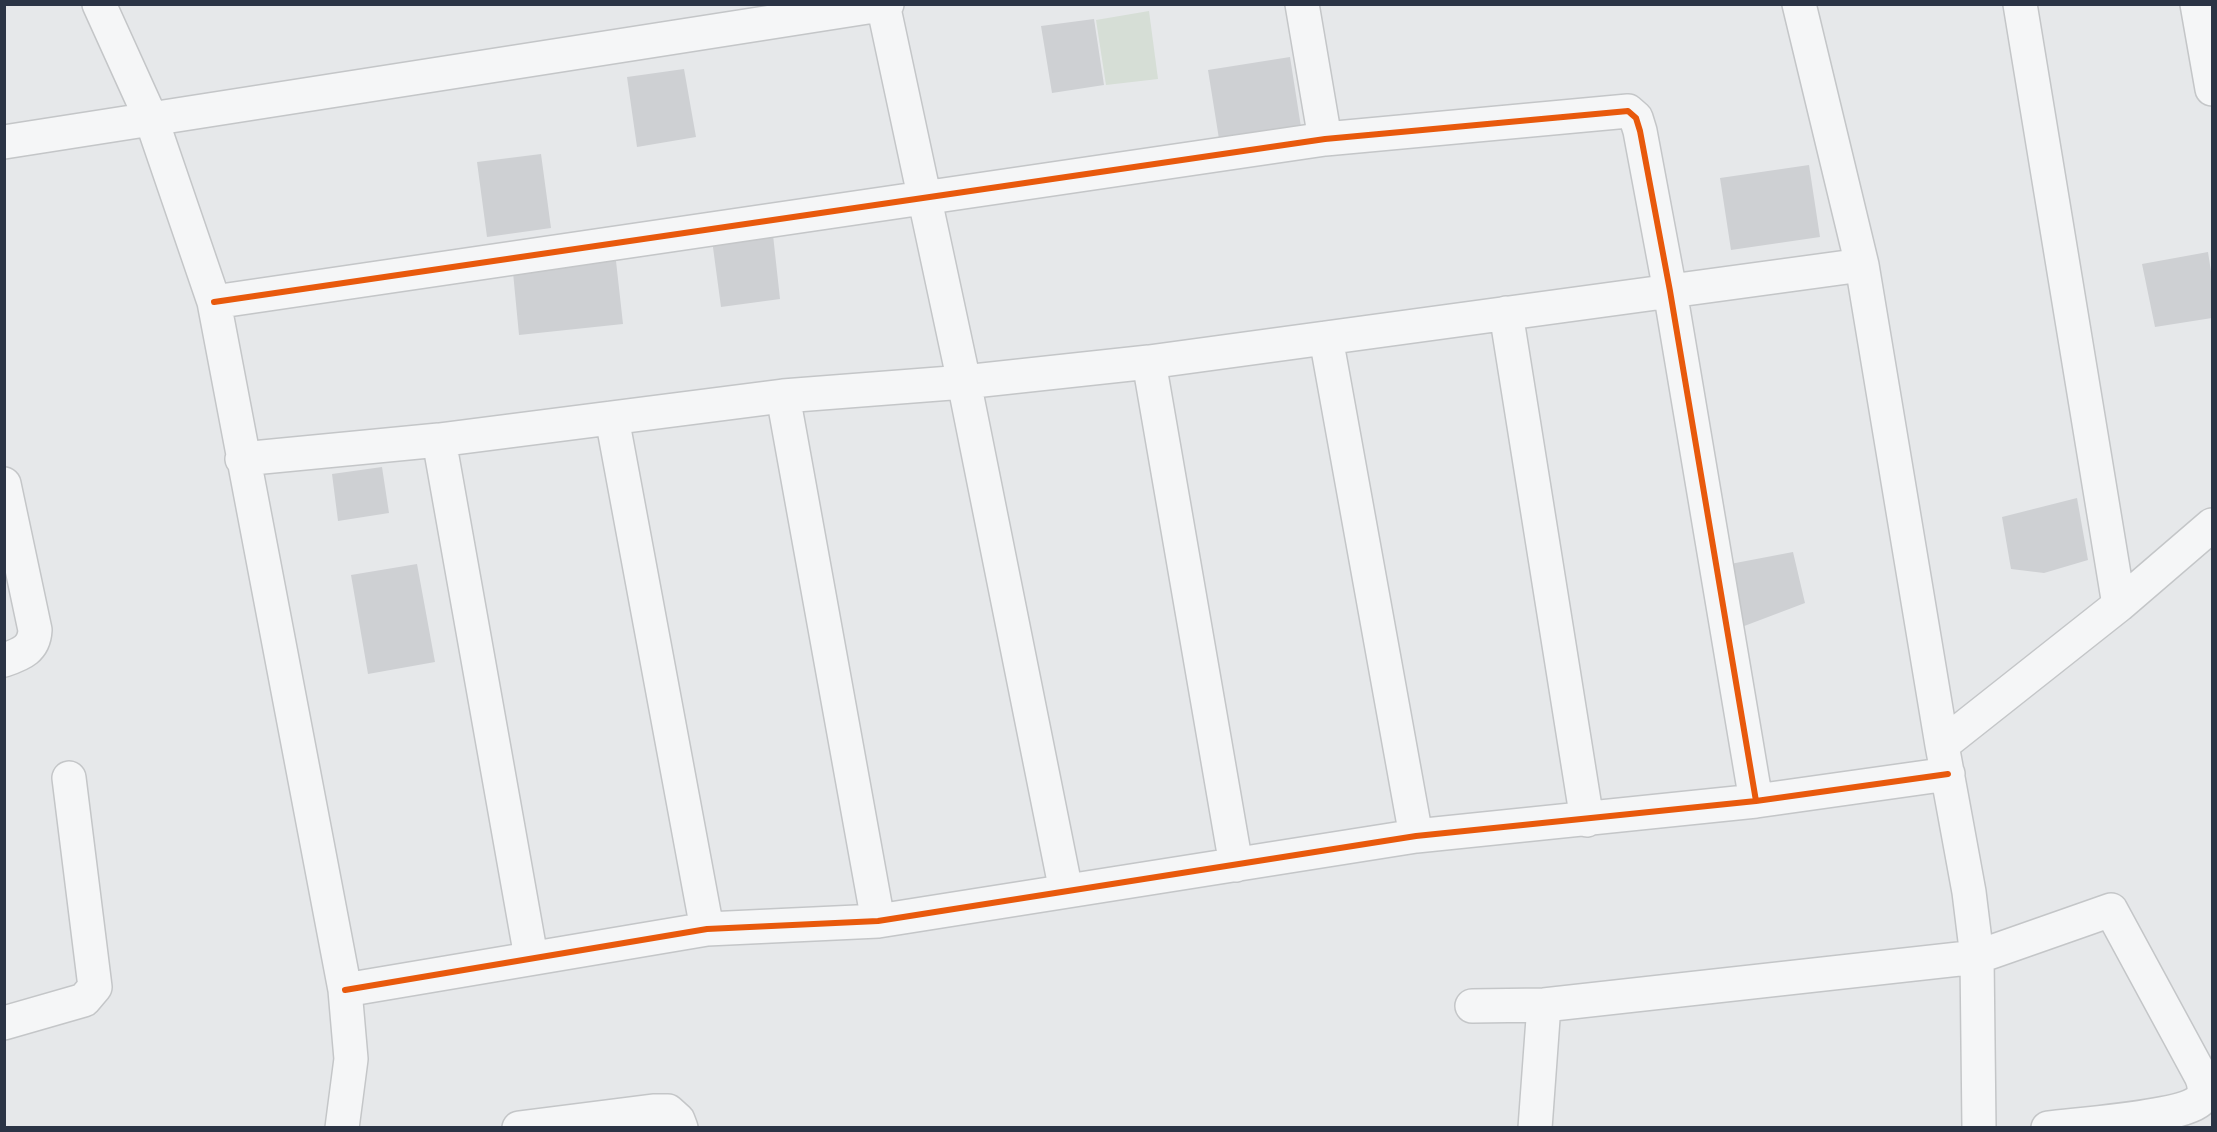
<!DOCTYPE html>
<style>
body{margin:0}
#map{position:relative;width:2217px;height:1132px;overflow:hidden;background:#e6e8ea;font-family:Mulish,sans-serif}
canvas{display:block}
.frame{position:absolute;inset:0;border:6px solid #2b3445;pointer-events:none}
</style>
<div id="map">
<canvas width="2217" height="1132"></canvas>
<div class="frame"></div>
</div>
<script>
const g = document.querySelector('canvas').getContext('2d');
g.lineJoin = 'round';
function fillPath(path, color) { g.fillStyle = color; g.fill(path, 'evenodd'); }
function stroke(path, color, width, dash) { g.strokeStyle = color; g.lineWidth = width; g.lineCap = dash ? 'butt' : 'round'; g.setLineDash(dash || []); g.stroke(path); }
fillPath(new Path2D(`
 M1149 11 1158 79 1106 85 1096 20Z`), '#d6ded6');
fillPath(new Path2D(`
 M1094 19 1104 85 1052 93 1041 26Z
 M1290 57 1301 127 1219 139 1208 70Z
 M684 69 696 137 637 147 627 77Z
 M541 154 551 228 487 237 477 162Z
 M1809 165 1820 237 1731 250 1720 178Z
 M773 235 780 299 721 307 712 240Z
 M615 252 623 324 519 335 512 262Z
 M2208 252 2212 278V318L2155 327 2142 264Z
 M382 467 389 513 338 521 332 474Z
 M2077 498 2088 560 2044 573 2011 569 2002 517Z
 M1793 552 1805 603 1739 628 1725 565Z
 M417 564 435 662 368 674 351 575Z`), '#ced0d3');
const minor = new Path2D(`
 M99 4 152 121 214 302 345 990 351 1059 342 1128
 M883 4 964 382 1066 891
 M1302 4 1325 139
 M1799 4 1862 265 1942 745 1969 892 1977 957 1979 1128
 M2020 4 2119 605
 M2197 4 2212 89
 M4 142 887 4
 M214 302 1325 139 1628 111 1636 118 1640 131 1670 291 1756 801
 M1506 313 1587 820
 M1326 338 1416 836
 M1149 362 1236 865
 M783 396 878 921
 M612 418 707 929
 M439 440 531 957
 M242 459 439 440 783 396 964 382 1149 362 1862 265
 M4 484 35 630C34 649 22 654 4 660
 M1942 745 2119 605 2212 525
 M345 990 707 929 878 921 1416 836 1756 801 1948 774
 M1472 1006 1544 1005 1977 957 2111 910 2201 1076C2205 1084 2206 1095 2199 1101 2179 1118 2078 1124 2048 1128
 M4 1023 84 1000 95 987 69 778
 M519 1128 653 1111H668L678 1120 681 1128
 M1535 1128 1544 1005`);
stroke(minor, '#c4c6c8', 36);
stroke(minor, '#f5f6f7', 33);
stroke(new Path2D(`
 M214 302 1325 139 1628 111 1636 118 1640 131 1670 291 1756 801
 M345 990 707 929 878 921 1416 836 1756 801 1948 774`), '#e8590c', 6);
</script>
